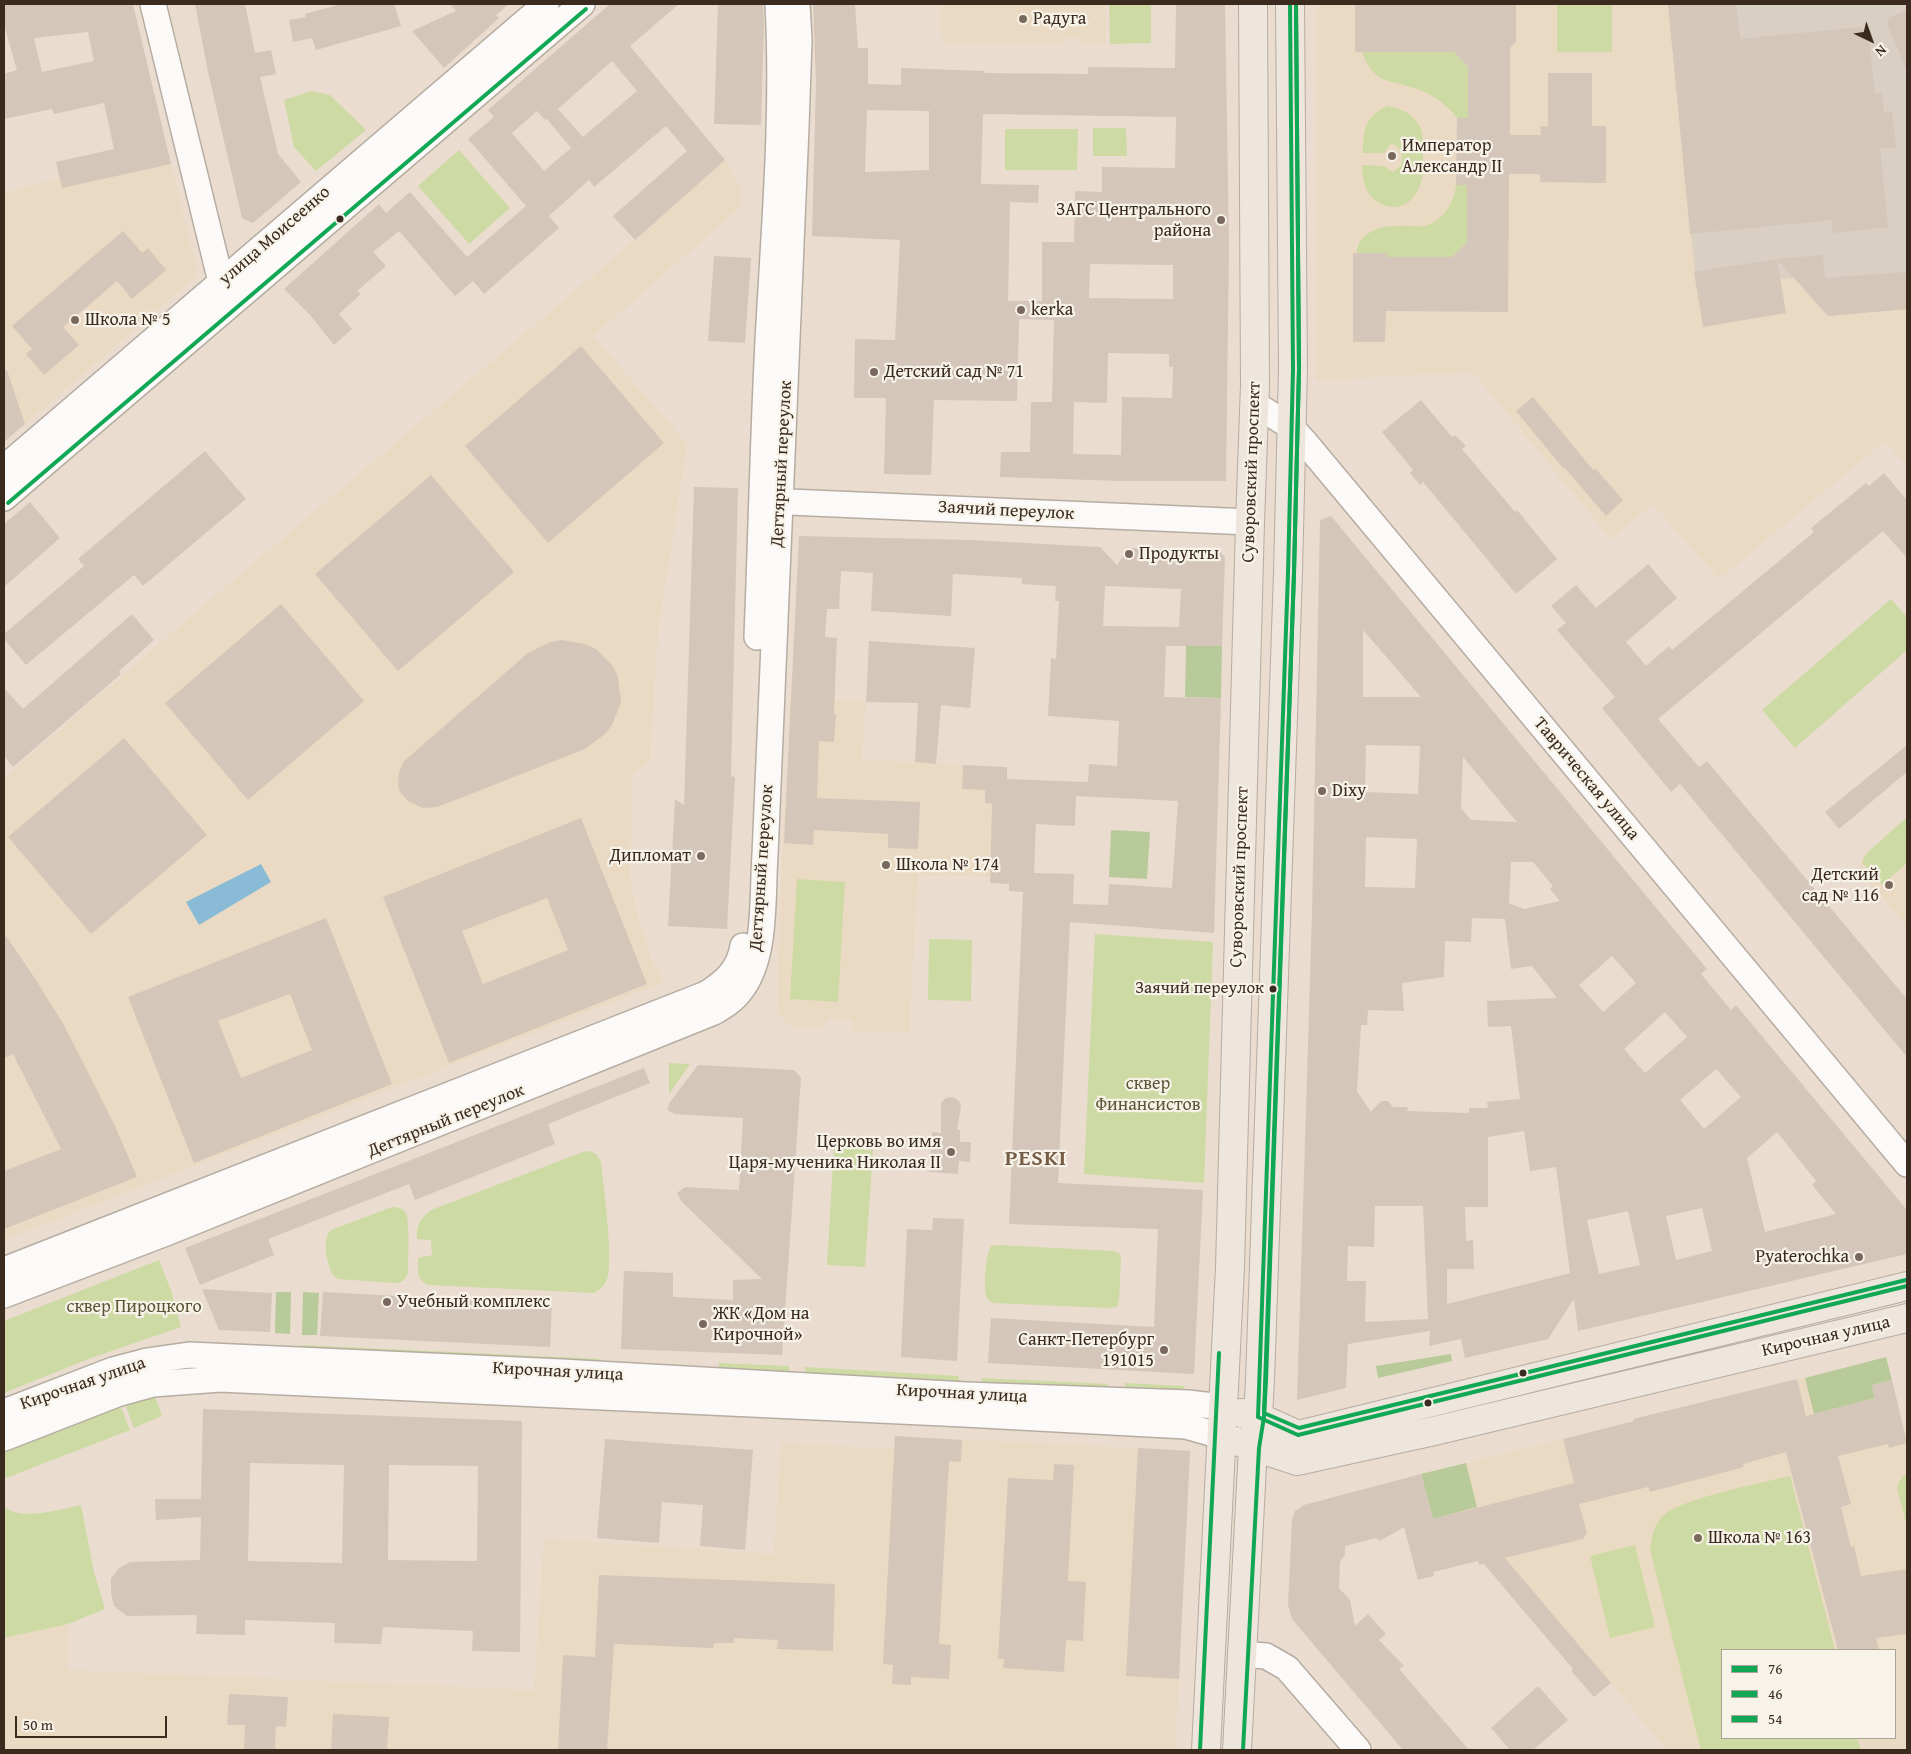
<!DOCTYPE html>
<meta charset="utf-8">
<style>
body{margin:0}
#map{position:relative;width:1911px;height:1754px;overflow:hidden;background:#eaddcf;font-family:"Gentium Book Plus",serif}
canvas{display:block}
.frame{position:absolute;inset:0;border:5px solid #3b2a1e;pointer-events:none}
.legend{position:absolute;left:1721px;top:1649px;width:175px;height:90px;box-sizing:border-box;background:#f7f3e8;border:1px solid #aca397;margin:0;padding:6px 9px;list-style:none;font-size:15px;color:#3b2a1e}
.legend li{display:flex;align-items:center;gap:10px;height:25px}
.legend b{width:25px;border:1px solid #aca397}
.north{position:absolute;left:1846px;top:15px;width:50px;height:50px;-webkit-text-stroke:4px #f7f3e8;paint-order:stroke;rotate:138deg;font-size:14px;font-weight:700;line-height:20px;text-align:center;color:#3b2a1e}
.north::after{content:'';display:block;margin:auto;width:18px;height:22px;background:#3b2a1e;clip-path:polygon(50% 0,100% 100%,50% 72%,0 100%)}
.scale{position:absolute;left:15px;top:1716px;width:152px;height:22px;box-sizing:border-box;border:2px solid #3b2a1e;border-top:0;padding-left:6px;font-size:15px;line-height:18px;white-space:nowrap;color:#3b2a1e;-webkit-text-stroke:4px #f7f3e8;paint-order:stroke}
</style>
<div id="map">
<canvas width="1911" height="1754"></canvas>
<div class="frame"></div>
<ul class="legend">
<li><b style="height:6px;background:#10a855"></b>76</li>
<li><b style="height:6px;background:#10a855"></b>46</li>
<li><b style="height:6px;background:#10a855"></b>54</li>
</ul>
<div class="north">N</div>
<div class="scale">50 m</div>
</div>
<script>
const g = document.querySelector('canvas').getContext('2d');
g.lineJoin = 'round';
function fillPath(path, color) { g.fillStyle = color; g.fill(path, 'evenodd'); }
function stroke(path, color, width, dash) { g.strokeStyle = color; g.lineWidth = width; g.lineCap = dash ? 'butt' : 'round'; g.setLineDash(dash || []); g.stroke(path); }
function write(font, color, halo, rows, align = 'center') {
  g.font = font + ' "Gentium Book Plus",serif'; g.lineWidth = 4.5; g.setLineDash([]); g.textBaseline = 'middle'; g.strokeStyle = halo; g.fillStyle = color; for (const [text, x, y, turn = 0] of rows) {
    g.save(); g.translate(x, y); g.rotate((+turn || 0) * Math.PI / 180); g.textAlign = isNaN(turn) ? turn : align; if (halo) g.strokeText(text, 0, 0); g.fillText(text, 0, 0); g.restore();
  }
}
fillPath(new Path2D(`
 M940 4H1106V43H1081V38H1064L1063 44H947L941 34Z
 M1317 4H1668L1690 234 1766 280 1794 278 1828 316 1907 309V465L1885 441 1719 579 1653 504 1611 539 1473 372 1316 380Z
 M725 160 741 188V207L593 336 687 444 658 632 650 761 633 773 630 877 637 912 651 960 664 982 4 1240V778L176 629 635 240Z
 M171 164 197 269 195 275 192 280 25 424 4 360V193L60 178 62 188Z
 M790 697 866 702 862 759 963 765 962 789 985 790V803L992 804 990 877 918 875 909 1033 853 1031 852 1020 827 1019 825 1028 793 1026 786 1023 780 1016 777 1005 782 856Z
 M1907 817V927L1860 872 1859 867 1864 855Z
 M1886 1357 1907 1438V1605L1903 1606 1907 1629V1750H1667L1465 1511 1433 1519 1421 1474 1581 1435 1634 1421 1633 1419 1725 1396 1726 1398ZM1722 1650H1895V1738H1722Z
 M895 1436 1190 1451 1175 1750H4V1638L68 1624 67 1670 534 1690 544 1539 774 1554 781 1443 894 1449Z`), '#ebdac3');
fillPath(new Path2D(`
 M1668 4H1907V309L1828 316 1794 278 1766 280 1695 272Z`), '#d9cfc2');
fillPath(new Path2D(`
 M1109 4H1151V43L1110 44Z
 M1557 4H1612V52H1557Z
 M1362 52H1454L1468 67V118H1457C1448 106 1434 95 1420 90 1392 79 1375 87 1362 52Z
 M312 91 330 95 366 130 316 171 294 147 284 100Z
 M1387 106C1400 108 1412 113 1419 125 1424 133 1423 145 1423 155 1423 162 1424 171 1422 178 1417 201 1400 215 1378 202 1365 194 1362 179 1362 165L1384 166 1393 172 1401 166C1403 157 1402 152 1396 145L1390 144 1384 153H1363C1363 129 1365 117 1387 106Z
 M1093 128H1126L1127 156H1093Z
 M1005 129H1078L1077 170H1005Z
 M459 150 510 208 469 244 418 186Z
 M1456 185H1467V242L1452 257H1387V253H1357C1357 246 1359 241 1365 236 1379 224 1395 226 1413 226 1417 226 1421 227 1425 226 1444 220 1454 203 1456 185Z
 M1891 599 1907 617V650L1795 748 1762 710Z
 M1907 817V863L1882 885 1862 862 1867 853Z
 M797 879 845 882 838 1002 790 999Z
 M1095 934 1213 942 1204 1183 1084 1174Z
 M929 939 972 940 971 1001 928 1000Z
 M669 1063 690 1064 669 1094Z
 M834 1148 873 1150 865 1267 827 1265Z
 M590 1151 597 1155 601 1162C603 1185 615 1265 606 1282 603 1287 599 1290 594 1293L428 1285C416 1279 418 1270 418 1258L432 1255 431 1240 417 1239C416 1225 420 1219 431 1210L583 1152Z
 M392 1207C397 1207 403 1208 406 1213 410 1223 408 1261 408 1273 405 1280 402 1283 395 1283L338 1279 333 1275C327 1264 321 1240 331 1230Z
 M999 1245 1113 1251 1119 1253 1121 1259 1119 1300 1117 1307 1109 1308 993 1303 987 1299C983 1287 985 1258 991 1246Z
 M159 1260 172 1293 181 1327 91 1358 4 1393V1321Z
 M302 1345 601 1359V1365L302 1351Z
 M719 1363 789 1366V1374L718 1371Z
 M805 1367 959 1376V1384L805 1375Z
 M982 1378 1108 1384 1107 1392 982 1386Z
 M1125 1383 1184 1386 1183 1396 1124 1392Z
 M154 1393 162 1416 134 1428 124 1401Z
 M119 1402 130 1430 6 1478 4 1472V1447Z
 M1905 1474H1907V1527L1897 1488 1900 1480Z
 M1790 1476 1835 1650H1722V1738H1857L1861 1750H1701L1650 1550C1652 1535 1653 1526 1664 1515 1680 1499 1765 1482 1790 1476Z
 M81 1505 94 1572 105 1609 68 1624 4 1638V1506C19 1522 61 1509 81 1505Z
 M1635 1545 1655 1627 1610 1638 1590 1556Z`), '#cddaa3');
fillPath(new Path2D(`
 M1186 646H1222L1221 698 1185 697Z
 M1111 830 1150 832 1147 879 1109 877Z
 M276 1292H291L290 1334 275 1333Z
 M303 1292 319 1293 317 1335H302Z
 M1451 1354 1452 1361 1378 1378 1376 1366Z
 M1886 1357 1892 1380 1872 1385 1875 1398 1814 1414 1805 1378Z
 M1466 1463 1477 1507 1433 1519 1421 1474Z`), '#b8c99a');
fillPath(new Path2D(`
 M261 864 271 882 199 925 186 902Z`), '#89bbd6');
fillPath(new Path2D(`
 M4 4H133L171 164 62 188 56 162 114 149 104 103 54 114 52 109 4 119V74L17 70 4 25ZM88 32 94 61 42 72 34 38Z
 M195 4H245L255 53 271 50 276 74 260 77 278 154 301 182 253 223 242 218 208 72Z
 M341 4H394L401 26 316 50 312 38 293 42 289 20 306 17 305 14Z
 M450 4H509L496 15 499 18 444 68 412 31 456 11Z
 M610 4H679L630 46 725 160 635 240 613 216 687 151 666 126 594 187 589 180 549 216 559 228 484 294 473 281 455 296 399 231 373 252 386 266 357 291 361 294 339 314 352 329 334 345 310 315 284 289 379 204 386 213 410 192 467 257 526 206 468 139 494 117 488 110ZM612 61 637 91 583 137 558 109ZM537 111 545 120 547 119 571 148 544 171 512 133Z
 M718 4H763L764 27 761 125 714 124Z
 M813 4H855L858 48H868V84L901 85V68L985 71 984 73 1088 74V67L1175 68 1176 4H1225L1229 244 1226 481H1121L1000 477 1001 452H1030L1031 402H1052L1054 320 1019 319 1017 401 934 400 931 475 884 474 886 398H854L855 339 895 340 900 240 812 236 816 82ZM867 110 929 111V170L865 172ZM983 114 1176 117 1175 168 1102 167V192L1075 191 1074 242H1042V301H1008L1010 202 1038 203 1039 185 981 184ZM1090 264 1173 265V299L1089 298ZM1108 353 1169 354V367H1173L1172 398 1122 397 1121 455 1073 454 1074 402 1107 403Z
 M1355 4H1516V42L1510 48V135H1541L1540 126H1548V73H1592V126H1606V183L1540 182V174H1509L1508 312 1386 311 1385 342H1353V253H1387V257H1452L1467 242V185H1456L1457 118H1468V67L1454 52H1355Z
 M1668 4H1736L1740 39 1861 27V30L1868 27 1875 94 1882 93 1884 113 1892 112 1896 147 1880 149 1888 227 1833 233 1831 220 1690 234Z
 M1907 10V71L1888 25V18Z
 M123 231 142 253 148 248 166 270 132 299 117 281 63 327 79 345 44 375 26 354 32 349 12 326Z
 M1823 255 1825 278 1907 272V309L1828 316 1777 259Z
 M714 256 751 258 745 343 708 341Z
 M1777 259 1786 313 1703 327 1694 272Z
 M581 346 664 443 548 543 465 446Z
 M7 370 25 424 4 442V371Z
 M1533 397 1593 470 1595 468 1623 500 1606 516 1564 467 1563 468 1516 411Z
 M1421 400 1452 437 1455 435 1466 446 1462 449 1515 512 1517 510 1557 559 1516 594 1423 482 1420 485 1410 473 1413 470 1382 432Z
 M205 451 246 499 143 586 134 575 26 665 4 639V634L84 566 78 559Z
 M1884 473 1907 500V558L1883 531 1658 719 1699 767 1707 761 1907 999V1057L1680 784 1671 792 1602 708 1615 697 1557 630 1566 623 1551 606 1576 585 1596 608 1648 564 1677 598 1626 642 1646 666 1669 646 1672 650 1814 532 1811 528 1866 483 1869 486Z
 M431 475 514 572 398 671 315 574Z
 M694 487 738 488 731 776 735 777 727 929 668 926 675 799 684 805Z
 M30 502 60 538 4 587V524Z
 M1331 516 1707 969 1701 974 1731 1010 1736 1005 1907 1210V1254L1578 1331 1574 1299 1548 1339 1465 1358 1461 1339 1429 1346 1430 1331 1348 1344 1346 1388 1297 1400 1312 914 1320 520ZM1363 630 1421 697H1363ZM1366 745 1420 746 1418 794 1365 792ZM1463 757 1517 822 1471 820 1461 808ZM1366 837 1417 839 1415 888 1365 887ZM1511 862H1533L1553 886 1550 889 1560 901 1524 909 1509 903ZM1472 918 1505 919 1511 969 1532 966 1557 998 1487 1001 1488 1027 1511 1026 1520 1099 1487 1102 1488 1108H1469V1113L1407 1111 1408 1107H1393L1388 1101H1381L1371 1112 1357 1091 1361 1025H1367L1368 1010 1404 1011 1402 983 1444 977 1445 941 1471 942ZM1612 956 1636 983 1603 1012 1579 985ZM1665 1012 1687 1037 1645 1073 1624 1049ZM1716 1069 1741 1097 1704 1129 1680 1100ZM1524 1131 1530 1171 1556 1167 1570 1273 1447 1304V1269H1474L1473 1240 1466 1241 1465 1207H1488V1137ZM1777 1132 1816 1181 1812 1185 1836 1214 1765 1232 1747 1158ZM1375 1206H1423L1428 1319 1365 1322 1366 1281H1347L1348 1246 1374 1247ZM1702 1208 1712 1251 1676 1260 1666 1216ZM1628 1211 1640 1265 1599 1274 1587 1220Z
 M799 536 971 540 1100 547 1117 565 1129 548 1219 551 1225 557 1222 646H1166L1164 697 1221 698 1214 933 1070 922 1058 1183 1203 1190 1194 1374 988 1363 991 1318 1154 1327 1158 1229 1009 1224 1023 892 1009 891V884L990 883 992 804 985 803V790L962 789 963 765 1007 767V779L1088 782 1089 764 1117 766 1119 721 1048 716 1051 658 1056 659 1059 601H1055L1056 586 1022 584V578L953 574 951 616 871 611 873 573 841 571 839 609H827L825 637 837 638 834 714H836L834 742 819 741 817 798 920 802 918 849 888 848V834L814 830 813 845 784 843ZM1105 586 1181 589 1179 627 1103 626ZM1076 796 1178 801 1172 888 1109 884 1108 905 1073 904 1074 874 1034 873 1036 824 1075 826Z
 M281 604 364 701 248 800 165 703Z
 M132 614 154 640 119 671 121 674 13 767 4 756V688L23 709Z
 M562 640 585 644 596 649 613 666 618 677 621 702 612 725 605 734 585 749 448 803 436 807 423 808 408 801 400 792 398 785 399 773 403 762 528 653 550 642Z
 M869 641 975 648 970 708 941 705 936 764 915 762 918 703 866 702Z
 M124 738 207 835 91 934 8 837Z
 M1907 745V772L1839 829 1825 812Z
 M581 818 647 984 449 1063 383 897ZM547 898 568 950 483 984 462 931Z
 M326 918 392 1084 194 1163 128 997ZM290 994 312 1050 241 1078 218 1021Z
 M4 933 32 974 64 1025 115 1126 137 1177 4 1229V1171L61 1149 13 1054 4 1058Z
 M698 1065 794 1070 801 1078 782 1355 621 1349 624 1271 673 1273V1297L733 1300V1280L762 1279 682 1202 677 1193 685 1187 739 1190 743 1118 675 1114 667 1110 670 1102Z
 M644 1068 650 1083 548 1124 555 1144 415 1200 409 1184 268 1239 274 1255 200 1285 185 1248 401 1164Z
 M949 1097 955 1098 959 1101 961 1106 957 1130H960V1142H971L970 1162 959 1161 958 1174 929 1172 932 1132 941 1133V1103L944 1099Z
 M933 1218 964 1219 957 1361 901 1357 907 1229 932 1230Z
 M202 1289 272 1293 270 1332 219 1330Z
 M323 1292 552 1304 550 1347 320 1336Z
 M1797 1379 1806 1416 1875 1398 1872 1385 1892 1380 1907 1443 1889 1448 1888 1444 1838 1456 1851 1504 1841 1507 1851 1547 1854 1546 1861 1576 1907 1569V1634L1876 1638 1879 1650H1838L1786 1452 1743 1464 1744 1467 1650 1492 1648 1487 1579 1504 1587 1533 1583 1539 1505 1558 1611 1683 1594 1697 1571 1671 1573 1669 1484 1564 1479 1565 1478 1561 1433 1572 1434 1576 1418 1580 1404 1527 1380 1541 1376 1538 1345 1546V1555L1340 1562 1339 1588 1350 1600 1355 1626 1368 1614 1386 1634 1379 1640 1404 1666 1399 1669 1469 1750H1403L1292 1619 1288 1605 1292 1520 1295 1511 1304 1505 1421 1474 1433 1519 1574 1483 1563 1439 1634 1421 1633 1419Z
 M203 1409 522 1421 520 1652 472 1651 473 1631 383 1627 381 1644 334 1643 335 1623 245 1620V1635L196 1634 197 1615 127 1616 114 1606 111 1593V1578L119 1568 130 1562 200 1560 201 1517 156 1520 155 1499H201ZM250 1463 344 1465 342 1563 248 1561ZM389 1465 478 1466 477 1561 388 1560Z
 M895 1436 962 1440 961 1462 949 1461 939 1644 951 1645 949 1679 911 1677V1685L892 1684 893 1665 883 1664Z
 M605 1439 753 1450 745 1550 700 1546 703 1505 688 1504 662 1502 659 1543 597 1538Z
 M1138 1448 1190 1451 1179 1679 1126 1676Z
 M1054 1464 1074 1465 1068 1581 1086 1582 1083 1641 1066 1640 1064 1672 1003 1668 1004 1659H998L1008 1478 1053 1480Z
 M599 1575 835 1584 833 1651 777 1649 778 1640 734 1638V1643H714L713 1648 614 1644 607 1750H558L563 1655 595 1657Z
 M1538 1686 1568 1720 1533 1750H1510L1491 1728Z
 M229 1694 288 1697 286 1727 276 1726 275 1750H244L245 1725H227Z
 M333 1714 389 1717 387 1750H331Z`), '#d4c6b9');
const minor = new Path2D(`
 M153 4 221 282 231 291
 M1255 404 1291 427 1304 441 1907 1164
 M4 468 546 4
 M4 498 582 4
 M766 501 1250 522
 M757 637C761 538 763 439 768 341 774 229 784 116 778 4
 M4 1270 706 994C725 982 739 970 743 946
 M4 1295 166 1233 714 1012C724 1006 734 1000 741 990 767 957 762 896 765 855L796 127 799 40 797 4
 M4 1412 113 1370 147 1361 189 1355 562 1372 966 1395 1188 1403 1222 1407
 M4 1438 117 1394 153 1384 220 1379 964 1414 1186 1426 1221 1436
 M1242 1654 1266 1656 1287 1668 1358 1750`);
const major = new Path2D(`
 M1241 1413 1258 1417 1298 1435 1907 1286
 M1236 1441 1297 1461 1434 1431 1907 1318
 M1206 1750 1230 1267 1250 522 1255 385 1253 4
 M1237 1750 1253 1447 1258 1417 1260 1380 1288 573 1293 369 1290 4`);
stroke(minor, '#b6aca2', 28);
stroke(major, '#b6aca2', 30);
stroke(minor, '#fcfaf8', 25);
stroke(major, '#eee5dd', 28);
stroke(new Path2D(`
 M1290 4 1293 369 1288 573 1258 1417 1298 1435 1907 1286`), '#10a855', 4);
stroke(new Path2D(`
 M8 503 586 9
 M1243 1750 1259 1448 1264 1417 1266 1380 1294 573 1299 369 1296 4`), '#10a855', 4);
stroke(new Path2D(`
 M1296 4 1299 369 1294 573 1264 1413 1299 1428 1906 1280
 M1200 1750 1219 1353`), '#10a855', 4);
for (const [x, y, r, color] of [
 [1023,19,5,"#78695c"],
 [1392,156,5,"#78695c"],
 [340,219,4.5,"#3b2a1e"],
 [1221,220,5,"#78695c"],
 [1021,310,5,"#78695c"],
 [75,320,5,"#78695c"],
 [874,372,5,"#78695c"],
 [1129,554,5,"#78695c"],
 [1322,791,5,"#78695c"],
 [701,856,5,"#78695c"],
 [886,865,5,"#78695c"],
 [1889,885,5,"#78695c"],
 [1273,989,4.5,"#3b2a1e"],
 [951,1152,5,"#78695c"],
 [1859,1257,5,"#78695c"],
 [387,1302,5,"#78695c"],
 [703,1324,5,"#78695c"],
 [1164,1350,5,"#78695c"],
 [1523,1373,4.5,"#3b2a1e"],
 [1428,1403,4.5,"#3b2a1e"],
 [1698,1538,5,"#78695c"]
]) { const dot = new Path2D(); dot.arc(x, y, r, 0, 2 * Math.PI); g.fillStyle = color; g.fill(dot); stroke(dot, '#f7f3e8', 2); }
write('17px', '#3b2a1e', '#f7f3e8', [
 ["Заячий переулок",1264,989]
], 'right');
write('18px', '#3b2a1e', '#f7f3e8', [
 ["Радуга",1033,19],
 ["Император",1402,146],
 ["Александр II",1402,167],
 ["ЗАГС Центрального",1211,210,"right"],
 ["района",1211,231,"right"],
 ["kerka",1031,310],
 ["Школа № 5",85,320],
 ["Детский сад № 71",884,372],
 ["Продукты",1139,554],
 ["Dixy",1332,791],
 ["Дипломат",691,856,"right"],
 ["Школа № 174",896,865],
 ["Детский",1879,875,"right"],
 ["сад № 116",1879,896,"right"],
 ["Церковь во имя",941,1142,"right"],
 ["Царя-мученика Николая II",941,1163,"right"],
 ["Pyaterochka",1849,1257,"right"],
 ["Учебный комплекс",397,1302],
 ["ЖК «Дом на",713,1314],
 ["Кирочной»",713,1335],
 ["Санкт-Петербург",1154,1340,"right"],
 ["191015",1154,1361,"right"],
 ["Школа № 163",1708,1538]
], 'left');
write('18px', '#3b2a1e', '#f7f3e8', [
 ["улица Моисеенко",275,236,-41],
 ["Дегтярный переулок",782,464,-87],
 ["Суворовский проспект",1252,472,-88],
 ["Заячий переулок",1006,511,3],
 ["Таврическая улица",1586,779,50],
 ["Дегтярный переулок",762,868,-86],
 ["Суворовский проспект",1240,877,-88],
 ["Дегтярный переулок",446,1121,-22],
 ["Кирочная улица",1826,1337,-13],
 ["Кирочная улица",558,1372,3],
 ["Кирочная улица",83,1384,-19],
 ["Кирочная улица",962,1394,3]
]);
write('18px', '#5a5536', '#f7f3e8', [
 ["сквер",1148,1084],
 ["Финансистов",1148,1105],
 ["сквер Пироцкого",134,1307]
]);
g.letterSpacing = '1px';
write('bold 22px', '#755c47', '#f7f3e8', [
 ["PESKI",1036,1159]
]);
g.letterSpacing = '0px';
</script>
